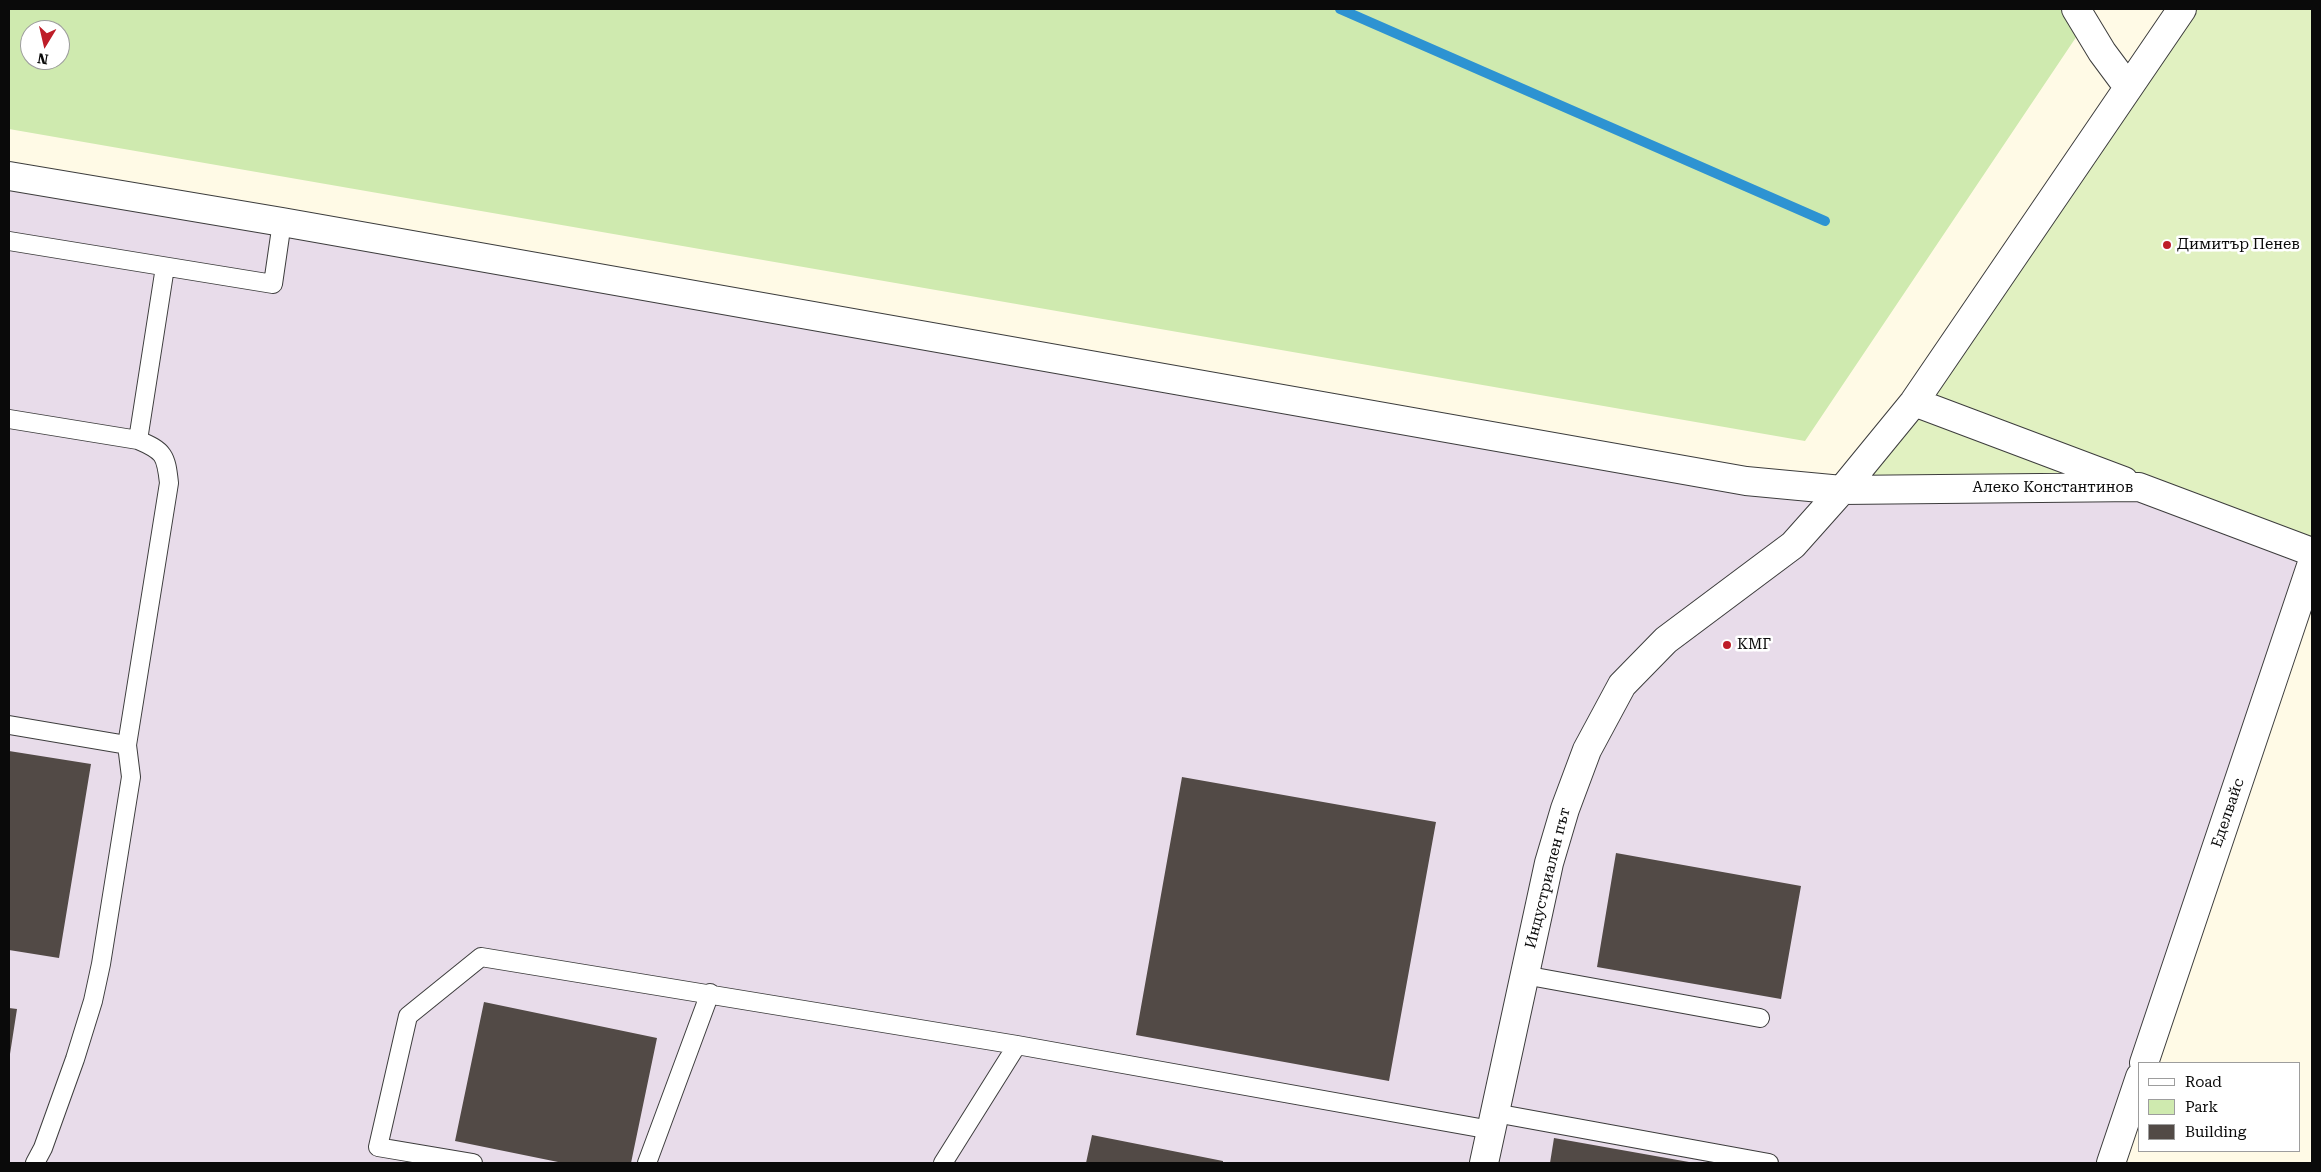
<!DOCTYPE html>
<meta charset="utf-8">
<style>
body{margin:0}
#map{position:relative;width:2321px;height:1172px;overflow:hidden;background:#fffae6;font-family:"Roboto Serif",serif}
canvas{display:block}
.frame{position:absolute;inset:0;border:10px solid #0a0a0a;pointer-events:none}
.legend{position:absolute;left:2138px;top:1062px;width:162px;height:90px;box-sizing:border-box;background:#fff;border:1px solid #9d9d9d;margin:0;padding:6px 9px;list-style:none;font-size:15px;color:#0a0a0a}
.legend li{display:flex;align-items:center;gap:10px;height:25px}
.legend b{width:25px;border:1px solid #9d9d9d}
.north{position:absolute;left:20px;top:20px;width:50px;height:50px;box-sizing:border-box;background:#fff;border:1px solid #9d9d9d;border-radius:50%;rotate:189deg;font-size:14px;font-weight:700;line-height:20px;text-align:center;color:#0a0a0a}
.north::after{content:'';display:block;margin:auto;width:18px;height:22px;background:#be1d28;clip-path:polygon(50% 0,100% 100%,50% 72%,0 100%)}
</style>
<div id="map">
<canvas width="2321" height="1172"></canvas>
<div class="frame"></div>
<ul class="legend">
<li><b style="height:6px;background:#fff"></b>Road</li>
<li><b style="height:14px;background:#cfeaaf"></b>Park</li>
<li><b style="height:14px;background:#524a46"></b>Building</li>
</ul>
<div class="north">N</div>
</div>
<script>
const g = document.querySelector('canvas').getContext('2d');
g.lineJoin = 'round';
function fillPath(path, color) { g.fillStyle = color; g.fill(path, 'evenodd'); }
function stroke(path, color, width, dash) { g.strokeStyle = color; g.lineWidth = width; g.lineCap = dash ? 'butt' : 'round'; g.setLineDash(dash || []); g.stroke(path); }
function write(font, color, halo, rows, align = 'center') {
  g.font = font + ' "Roboto Serif",serif'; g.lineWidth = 5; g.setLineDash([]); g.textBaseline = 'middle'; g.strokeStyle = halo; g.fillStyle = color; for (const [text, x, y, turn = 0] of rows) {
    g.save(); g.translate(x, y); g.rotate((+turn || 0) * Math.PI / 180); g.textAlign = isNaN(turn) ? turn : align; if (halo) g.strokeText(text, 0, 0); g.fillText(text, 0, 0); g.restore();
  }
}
fillPath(new Path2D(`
 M9 176 1746 480 2139 487 2312 552 2111 1163H9Z`), '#e8dcea');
fillPath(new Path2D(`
 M9 9H2095L1805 441 9 129ZM30 30H60V60H30Z`), '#cfeaaf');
fillPath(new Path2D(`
 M2182 9H2312V552L2139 487 1842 490Z`), '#e1f1c1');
stroke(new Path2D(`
 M1340 9 1825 221`), '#2d93d2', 10);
fillPath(new Path2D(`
 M9 751 91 764 59 958 9 950Z
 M1182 777 1436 822 1389 1081 1136 1035Z
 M1616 853 1801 886 1781 999 1597 967Z
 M484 1002 657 1038 631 1163H563L455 1141Z
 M9 1008 17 1009 10 1054H9Z
 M1092 1135 1223 1161V1163H1086Z
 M1554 1138 1689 1162V1163H1550Z`), '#524a46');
const lane = new Path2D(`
 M9 241 273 284 282 222
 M9 419 138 440C164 451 166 455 169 483L127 745 9 725
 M138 440 165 267
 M1524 975 1760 1018
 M1495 1113 1769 1163
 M35 1163 43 1148 75 1059 93 1001 101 964 131 777 127 745
 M473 1163 378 1147 408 1016 481 957 1017 1045 1491 1130
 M647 1163 710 993
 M943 1163 1017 1045`);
const street = new Path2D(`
 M2076 9 2102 52 2128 87
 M9 176 282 222 1746 481 1842 490 2139 487 2312 552
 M1914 402 2124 481
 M2144 1063 2312 563
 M1484 1163 1549 863 1565 809 1587 750 1622 685 1666 640 1793 545 1842 490 1914 402 2182 9
 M2111 1163 2140 1077`);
stroke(lane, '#3d3d3d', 20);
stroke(street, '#3d3d3d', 30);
stroke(lane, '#fff', 18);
stroke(street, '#fff', 28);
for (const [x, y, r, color] of [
 [2167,245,5,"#be1d28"],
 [1727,645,5,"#be1d28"]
]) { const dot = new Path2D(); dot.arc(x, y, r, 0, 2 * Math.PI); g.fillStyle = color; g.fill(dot); stroke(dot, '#fff', 2); }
write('15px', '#0a0a0a', '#fff', [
 ["Димитър Пенев",2177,245],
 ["КМГ",1737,645]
], 'left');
write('15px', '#0a0a0a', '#fff', [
 ["Алеко Константинов",2053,488],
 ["Еделвайс",2228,813,-71],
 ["Индустриален път",1548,878,-76]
]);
</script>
